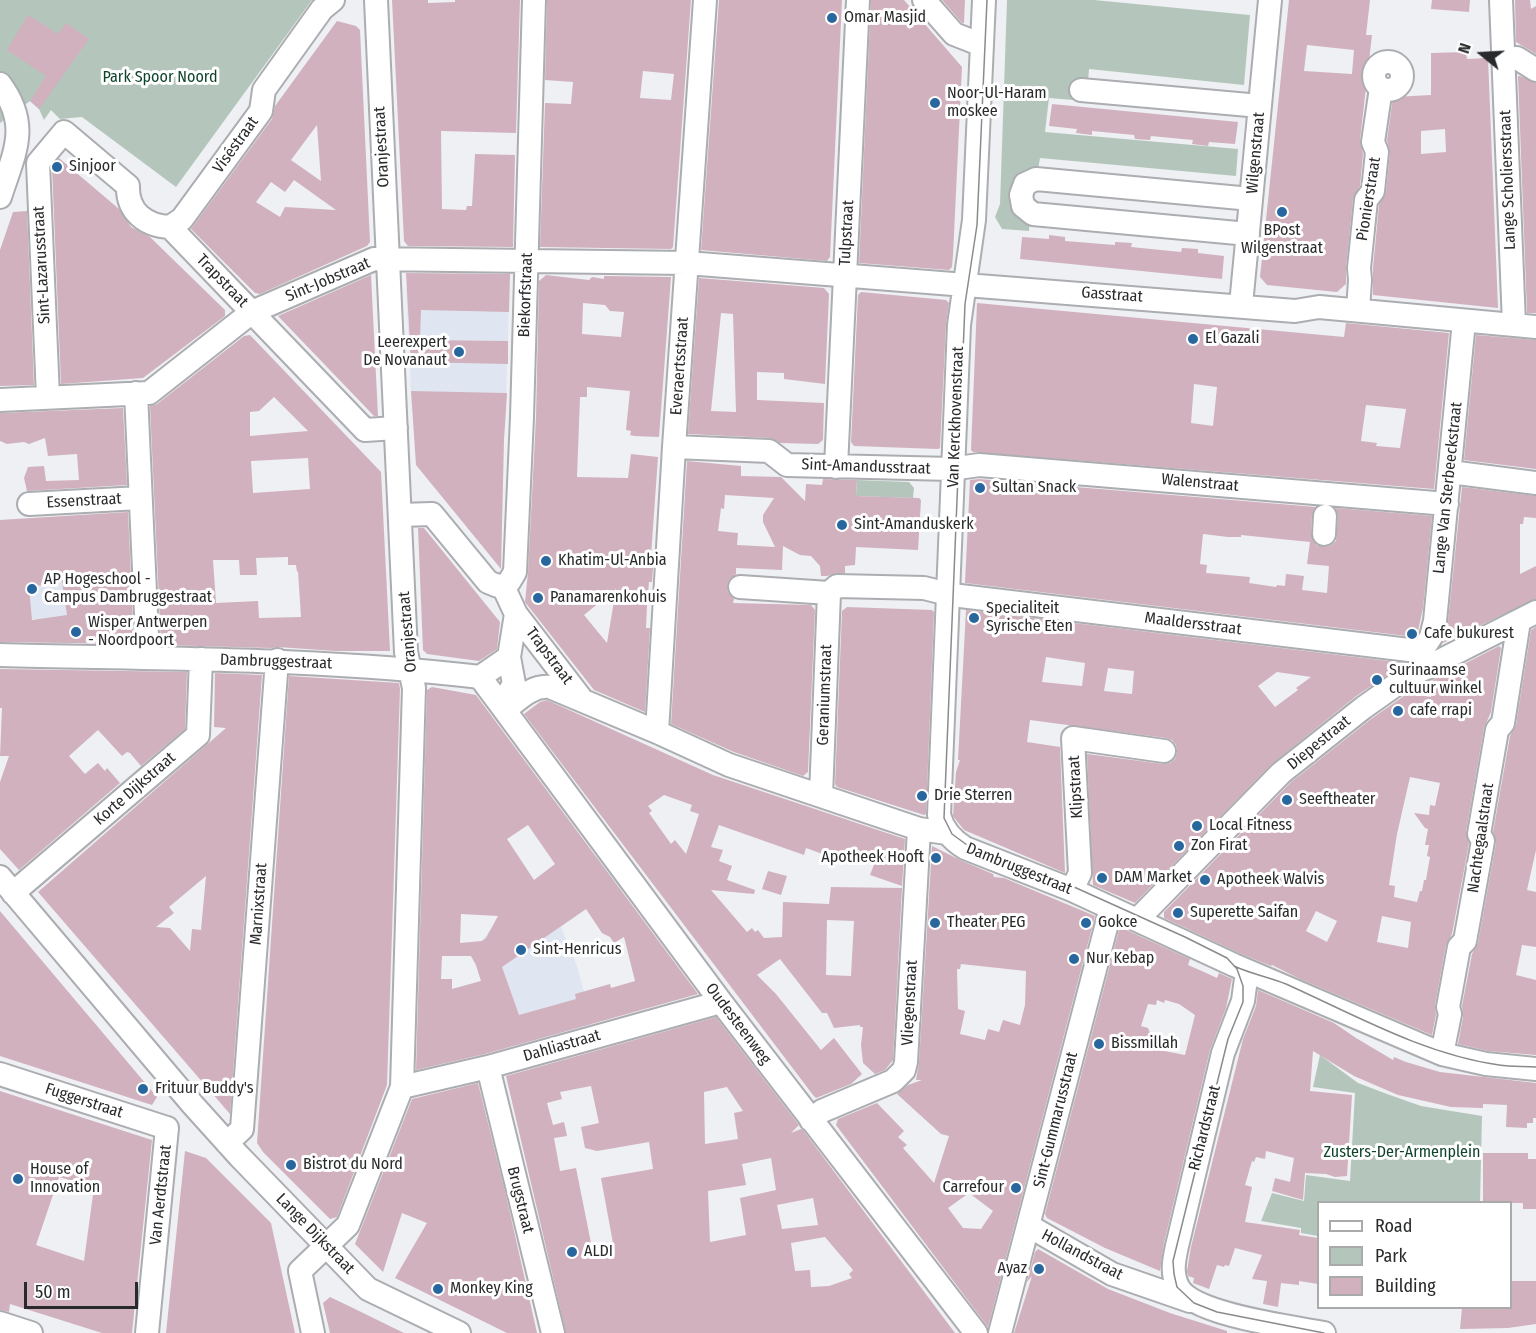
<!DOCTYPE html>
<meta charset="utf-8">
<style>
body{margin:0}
#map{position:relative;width:1536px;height:1333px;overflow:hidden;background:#eef0f4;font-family:"Fira Sans Condensed",sans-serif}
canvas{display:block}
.legend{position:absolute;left:1317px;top:1201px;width:195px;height:108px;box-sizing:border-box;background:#fff;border:2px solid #a9aaaa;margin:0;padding:8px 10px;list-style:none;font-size:18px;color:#292a2b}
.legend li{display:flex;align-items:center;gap:12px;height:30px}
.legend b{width:30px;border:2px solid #a9aaaa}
.north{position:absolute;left:1452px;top:24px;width:60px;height:60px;-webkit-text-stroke:4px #fff;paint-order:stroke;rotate:288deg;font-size:16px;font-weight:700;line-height:24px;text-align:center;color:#292a2b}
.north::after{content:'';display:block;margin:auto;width:21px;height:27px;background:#292a2b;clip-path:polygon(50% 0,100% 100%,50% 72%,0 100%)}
.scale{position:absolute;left:24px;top:1282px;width:114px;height:27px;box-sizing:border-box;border:3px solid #292a2b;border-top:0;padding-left:8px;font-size:18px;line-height:21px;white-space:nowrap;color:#292a2b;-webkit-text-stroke:4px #fff;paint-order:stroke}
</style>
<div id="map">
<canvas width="1536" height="1333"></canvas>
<ul class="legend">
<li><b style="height:8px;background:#fff"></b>Road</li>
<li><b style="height:16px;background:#b4c6bb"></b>Park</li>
<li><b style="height:16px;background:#d1b1be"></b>Building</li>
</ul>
<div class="north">N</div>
<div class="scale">50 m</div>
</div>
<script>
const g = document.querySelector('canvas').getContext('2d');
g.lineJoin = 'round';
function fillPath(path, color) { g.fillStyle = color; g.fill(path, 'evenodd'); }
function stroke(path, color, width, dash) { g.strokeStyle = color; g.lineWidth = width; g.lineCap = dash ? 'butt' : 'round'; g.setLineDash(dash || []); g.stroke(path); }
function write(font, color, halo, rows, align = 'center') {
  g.font = font + ' "Fira Sans Condensed",sans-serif'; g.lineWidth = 6; g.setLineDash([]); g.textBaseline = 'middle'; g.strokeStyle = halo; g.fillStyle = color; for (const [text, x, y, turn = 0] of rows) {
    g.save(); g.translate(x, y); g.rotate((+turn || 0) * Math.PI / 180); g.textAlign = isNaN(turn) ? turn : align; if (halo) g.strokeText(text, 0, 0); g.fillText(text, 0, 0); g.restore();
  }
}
fillPath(new Path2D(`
 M458 273 510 274 505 429 464 428V414L412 413 406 288 457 290Z
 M52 517 72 646H49L46 619H31L0 598V520Z
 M598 855 624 890 603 905 599 900 561 927 577 966 593 1025 517 1046 503 1002 454 995 452 989 481 981 476 965 471 956V943L481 942 490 930Z`), '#e0e6f1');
fillPath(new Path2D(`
 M0 0H312L176 187 82 117 60 119 51 110 44 120 39 109 30 101 0 123Z
 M1007 0H1094L1250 15 1244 85 1089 69 1088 82 1075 81 1073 100 1049 98 1045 132 1238 149 1236 176 1040 158 1038 170 1032 171 1029 231 1002 229 995 217 1000 204Z
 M857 480 909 482 914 488 913 498 856 496Z
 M1320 1055 1358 1083 1387 1094 1421 1106 1482 1116 1480 1202H1318V1236L1301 1233V1228L1261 1221 1272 1193 1304 1201 1306 1175 1350 1181 1355 1093 1313 1087Z`), '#b4c6bb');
fillPath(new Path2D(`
 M392 0H428V3L455 2V0H520L516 133 441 131 442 209 466 210 467 206H472L475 154 515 155 513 247 408 246 404 241Z
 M547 0H691L673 247 671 249 540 247 545 103 571 104 573 82 545 80ZM643 71 674 74 671 100 640 98Z
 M719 0H842L830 257 827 261 701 250Z
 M871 0H904L962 67 953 255 952 267 949 270 859 263Z
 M942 0H965L964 23H962Z
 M1289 0H1370L1366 35H1372L1360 140 1363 154 1360 186 1353 199 1346 267V284L1337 292 1267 285 1260 277ZM1307 45 1354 50 1352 74 1304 71Z
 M1432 0H1470L1469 12 1431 9Z
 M1515 0H1530L1531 9 1536 6V54L1516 42Z
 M28 15 58 34 66 23 89 39 39 109 30 101 46 76 7 50Z
 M337 21 356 26 360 30 370 242 367 246 260 294 255 293 191 229 272 119 275 106ZM317 125 321 181 291 160ZM294 180 336 210 285 207 280 217 256 202 271 182 285 192Z
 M1466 52 1467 59 1488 58 1498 308 1373 295V268L1379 205 1386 192 1390 153 1387 140 1393 97 1431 95V53ZM1445 129 1446 152 1421 154V131Z
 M1518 76H1520L1536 83V313H1527Z
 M1052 104 1238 122 1235 144 1209 142 1208 146 1192 144 1193 140 1151 136 1150 140 1135 139 1134 135 1092 131V135L1076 133 1077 129 1049 126Z
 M59 158 119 209 131 227 150 237 225 310V316L143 378 61 384 52 168Z
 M27 211 34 385 0 386V250L13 212Z
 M1049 235 1065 237V241L1115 245V242L1132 243 1131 247 1181 252 1182 248 1198 249V253L1224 256 1222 279 1020 259 1022 237 1049 239Z
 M406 273 510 274 509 312 421 310 420 340 508 341V364L411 362Z
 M371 275 378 416H374L278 316Z
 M546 275 589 280 592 277 604 279V276L671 277 659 437 634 436 630 435 631 431 626 430 630 391 587 387V397H580L577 477 628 478 631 454 658 457 651 556H654L652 582H649L647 605 646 628H650L645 712 594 690 525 602 528 573 536 417 539 281ZM583 303 605 305 610 311 624 312 621 337 582 334ZM616 589 607 643 584 615Z
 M699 278 824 288 829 294 825 384 784 379V373L757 372V400L824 403 823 440 818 444 780 443 770 438 688 434ZM721 313 733 314 736 412 711 411Z
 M861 292 946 300 949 303 946 324 940 448 938 449 854 446 851 442 858 295Z
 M977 303 1344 337 1346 323 1449 333 1434 489 973 452 971 450ZM1194 384 1217 387 1213 426 1191 423ZM1366 405 1406 409 1400 448 1376 446 1377 443 1361 441Z
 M250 335 381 472 390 651H336L277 647 271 648 161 645 150 406 157 404 244 336ZM274 397 308 431 250 436V412L259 411ZM308 458 310 489 253 493 251 461ZM288 557V565H296L297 572 298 571 301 617 259 618 258 601 216 603 213 560H239L240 575H257L256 558Z
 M1476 335 1536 340V469L1464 460Z
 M411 391 507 393 504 440 501 569 416 465Z
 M123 408 127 485 27 491 24 478 28 467 44 466 46 481 79 480 77 454 48 456 45 438 29 444 24 442 7 444 0 441V413Z
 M687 461 741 466V476L781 477 805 501 806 484 822 485 823 479 857 480 856 496 919 498 921 500 918 550 856 547 855 565 845 566V573H836L827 576H821L820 566 811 556 800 555 783 546 782 570 736 568V574L729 580 727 586 728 592 734 599 733 603 811 605 815 610 808 772 803 776 734 752 671 724ZM725 495 774 498 763 515V522L775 547 737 545 738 533 718 531 721 508 724 509Z
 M979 479 1316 507 1312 515 1311 534 1316 545 1323 547 1330 546 1336 541 1338 517 1336 508 1432 516 1423 608 1418 631 1415 637 965 583 970 480ZM1203 534 1228 537H1241V535L1310 542 1307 564 1329 566 1327 593 1302 590 1304 576 1286 574 1285 586 1277 585 1276 587 1249 583 1250 577 1206 573 1207 565 1200 564Z
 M1462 487 1536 496V518L1524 517 1523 524H1520V574L1536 566V599L1443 643 1448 622Z
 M128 512 134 644 0 642V520ZM62 582 67 615 32 620 29 587Z
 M418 528H424L500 622 497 649 479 661 427 654 423 650Z
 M847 607 932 610 934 612 926 814 924 815 837 787 835 784 842 611Z
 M966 610 1405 663 1355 697 1273 763 1135 903 1093 885 1087 754 1163 764 1170 763 1175 759 1177 752 1176 745 1172 740 1166 738 1030 720 1027 742 1060 747 1065 873 964 830 953 816 956 772 960 760H958ZM1046 657 1085 663 1082 686 1042 682ZM1108 668 1134 671 1132 694 1104 691ZM1277 672 1311 677 1296 688 1298 690 1275 707 1258 686Z
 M1536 627V850L1527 890 1536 892V947L1522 945 1516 975 1536 980V1055L1488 1051 1458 1044 1463 1017 1462 1006 1472 954 1478 943 1496 843 1493 832 1510 736 1516 725 1531 630Z
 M1499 646 1501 648 1491 712 1484 728 1466 832 1469 843 1468 849 1452 934 1446 945 1435 1005 1436 1015 1432 1035 1300 979 1272 965 1271 966 1239 953 1164 918V912L1290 783 1371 719 1411 691 1412 694 1431 697 1433 680ZM1410 777 1440 783 1435 806 1430 805 1429 815 1414 813 1425 828 1428 829 1425 845H1429L1427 856 1430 857 1426 880H1424L1422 891H1420L1417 902 1394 897 1395 886 1389 885 1397 834ZM1316 911 1337 921 1327 942 1306 931ZM1382 916 1411 922 1408 948 1377 942Z
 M0 669 187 672 185 729 141 766 130 753 127 752 122 756 98 730 69 756 85 774 98 763 105 771 107 768 120 783 19 870 0 849V782L9 756H0L2 708H0Z
 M215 673 262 675 230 1114 38 892 226 728 214 727ZM206 876 201 930 192 929 190 951 170 928 156 927 174 913 169 907Z
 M289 676 399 683 400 689 387 1085 337 1217 330 1219 263 1152 257 1143Z
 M432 687 476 695 698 994 485 1054 416 1070 427 690ZM528 825 555 864 534 880 507 839ZM586 909 602 933 610 937 614 943 624 937 635 981 611 988 610 984 575 994 576 999 519 1015 502 967ZM461 914 498 916 486 938 482 941 460 943ZM442 956H471L476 965 481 981 452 989V979H441Z
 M547 700 713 775 905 839 902 886 870 875 875 862 849 853 848 856 841 853 839 860 806 848 804 855 719 825 711 847 723 850 719 861 732 866 727 880 755 890 754 894 711 890 747 932 752 928 755 932 758 930 764 938 782 937 783 902 829 904 831 887 902 888 893 1060 885 1070 875 1074 863 1063 861 1045 863 1027H860V1025L834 1028 827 1013H822L780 959 757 975 776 994 821 1050 834 1038 862 1074 851 1084 816 1098 813 1095 524 714 540 702ZM664 795 692 805 690 811 699 814 686 854 675 840 671 844 649 813 652 811 648 806ZM827 920 854 921 851 976 826 975Z
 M932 846 960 860 993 874 994 877 1004 878 1095 916 988 1327 836 1125 838 1119 877 1103 904 1131 898 1137 907 1145 903 1148 934 1183 949 1136 941 1134 897 1094 908 1085 922 1080H916L919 1063ZM961 964 1026 971 1025 1005 1020 1025 1003 1020 999 1032 988 1029 985 1040 960 1034 965 1011 958 1009 957 969H960ZM969 1193 993 1211 981 1229 963 1228 948 1208Z
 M768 871 787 876 781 895 762 889Z
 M0 911 157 1097 152 1105 0 1056Z
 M1122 928 1190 959 1188 965 1204 972 1217 978 1219 973 1232 979 1226 1008 1210 1050 1164 1243 1160 1271 1105 1248 1047 1218 1045 1214 1119 930ZM1157 1000 1164 1003 1165 1000 1179 1004 1195 1015 1185 1055 1159 1050 1161 1040 1152 1038 1148 1028 1141 1026 1148 1004 1156 1005Z
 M1258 990 1334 1023 1356 1038 1393 1060 1394 1057 1406 1062 1440 1072 1536 1083V1118H1533V1123H1527V1128L1506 1127 1507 1105 1483 1104V1108L1451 1107 1398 1095 1354 1076 1313 1051 1310 1091 1352 1095 1347 1176 1335 1177 1326 1174 1305 1173 1303 1200 1272 1191 1275 1178 1290 1182 1294 1158 1266 1151 1265 1159 1256 1157 1254 1162 1252 1161 1245 1185 1252 1187 1245 1222 1300 1230 1299 1235 1318 1238V1284L1299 1281V1285L1281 1283 1278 1307 1263 1304 1267 1281 1252 1279 1262 1255 1235 1248 1229 1266 1225 1265 1224 1267 1217 1265 1209 1289 1193 1283 1194 1278 1188 1276 1187 1271 1191 1247 1243 1039 1256 1006Z
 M716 1017 799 1125 791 1133 801 1129 803 1130 955 1333H566L506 1076ZM591 1086 599 1123 581 1127 585 1148 597 1151 649 1142 653 1169 601 1178 615 1254 594 1258 576 1168 560 1171 554 1138 567 1136 564 1122 553 1125 547 1103 562 1099 560 1092ZM727 1087 743 1111 734 1113 738 1139 705 1144 704 1092ZM771 1158 776 1190 740 1198 746 1235 710 1242 708 1191 746 1185 742 1164ZM813 1198 818 1225 782 1229 777 1205ZM825 1237 853 1270 849 1274 852 1278 829 1286 811 1287 810 1270 795 1271 791 1243Z
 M478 1083 505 1191 537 1333H507L395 1278 427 1223 402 1213 383 1272 355 1244 412 1099Z
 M0 1091 152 1140 132 1333H102L10 1304 9 1312 0 1310ZM59 1177 94 1187 84 1261 36 1245Z
 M185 1151 206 1158 271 1223 295 1333H166Z
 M1483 1153H1528V1159H1536V1209H1523V1203H1483Z
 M1038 1249 1108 1289 1170 1313 1227 1331V1333H1014L1032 1276 1027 1282 1035 1252Z
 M1510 1281H1536V1324L1508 1328 1460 1329 1462 1308H1510Z
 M330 1297 355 1309 404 1333H330L323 1303Z`), '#d1b1be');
const minor = new Path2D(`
 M924 0 954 34 982 45
 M984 0 974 220 959 325 939 815C943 830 952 840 965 848L1072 890 1234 965 1442 1054 1486 1064 1536 1069
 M1501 0 1514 324
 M1503 58H1517L1536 70
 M1374 76a14 14 0 1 1 28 0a14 14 0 1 1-28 0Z
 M0 84C31 126 14 153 0 197
 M1081 90 1260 106
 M170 227 182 219 261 111 264 90 322 9 333 0
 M1248 234 1033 214 1023 206 1021 195 1025 184 1036 179 1251 199
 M1241 305 1270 0
 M1358 310 1360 280 1359 268 1366 200 1373 191 1377 152 1373 142 1381 88
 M136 393 148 658
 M48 397 38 163 64 132 128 186C127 212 146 226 170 227L365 430 396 428
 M0 400 149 393 252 312 374 259 687 263 1295 311 1319 307 1536 327
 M674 447 769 451 787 465 951 469 979 465 1447 504
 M836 467 858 0
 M1450 472 1536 483
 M29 504 140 498
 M400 515 432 514 488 582 498 586H503
 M1324 534 1325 516
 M503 586 509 582 515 572 522 417 534 0
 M503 586 516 614 580 697
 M740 587 829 593 837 586 924 588 952 595 1409 650 1421 652 1427 668
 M1421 652 1431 637 1435 621 1464 321
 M0 655C161 659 321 658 480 677L509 657
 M480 677 721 1002 976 1333
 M505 710C519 699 532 685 550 687L657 732 729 765 919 829 947 833
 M505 710 506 697 514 684 509 657 516 614
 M657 732 674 447 705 0
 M821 796 829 593
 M0 877 193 1105 239 1156 368 1289 459 1333
 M1072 890 1080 873 1073 738 1164 751
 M13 893 198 735 201 659
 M1137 920 1281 773 1363 708 1404 679 1536 612
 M1247 971 1243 1001 1223 1053 1177 1246C1174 1260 1171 1273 1178 1287 1193 1315 1292 1327 1324 1333
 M1442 1054 1450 1014 1448 1007 1459 947 1465 941 1483 841 1479 834 1497 730 1503 723 1519 621
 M488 1067 553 1333
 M0 1074 167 1128
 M402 1087 488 1067 721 1002
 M811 1120 822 1111 893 1081 904 1070 906 1062 919 829
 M227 1143 242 1129 277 660
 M1029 1226 1112 1274 1190 1301
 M0 1323 31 1333
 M147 1333 167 1128
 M313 1333 300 1271 348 1225 402 1087 414 688 406 652 376 0
 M1000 1333 1111 908`);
stroke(minor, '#abadb1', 26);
stroke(minor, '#fff', 22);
stroke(new Path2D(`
 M987 0 977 225 965 304 944 818 952 834 967 845 1074 887 1185 937 1227 958 1237 969 1243 986V1002L1228 1039 1173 1261 1174 1274 1177 1287 1194 1303 1217 1312 1324 1333
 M1234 966C1251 974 1269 977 1286 984 1355 1015 1423 1054 1499 1065 1512 1067 1524 1066 1536 1067`), '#8a8b8e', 1.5);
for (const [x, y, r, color] of [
 [832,18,6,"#27679d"],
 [935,103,6,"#27679d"],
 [57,167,6,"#27679d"],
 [1282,212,6,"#27679d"],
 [1193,339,6,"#27679d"],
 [459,352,6,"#27679d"],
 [980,488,6,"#27679d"],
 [842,525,6,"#27679d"],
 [546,561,6,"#27679d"],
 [32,589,6,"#27679d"],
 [538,598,6,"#27679d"],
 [974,618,6,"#27679d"],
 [76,632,6,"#27679d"],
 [1412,634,6,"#27679d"],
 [1377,680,6,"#27679d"],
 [1398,711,6,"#27679d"],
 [922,796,6,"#27679d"],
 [1287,800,6,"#27679d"],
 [1197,826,6,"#27679d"],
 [1179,846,6,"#27679d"],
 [936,858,6,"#27679d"],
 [1102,878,6,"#27679d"],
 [1205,880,6,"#27679d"],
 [1178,913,6,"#27679d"],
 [935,923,6,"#27679d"],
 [1086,923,6,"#27679d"],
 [521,950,6,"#27679d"],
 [1074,959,6,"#27679d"],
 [1099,1044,6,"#27679d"],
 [143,1089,6,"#27679d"],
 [291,1165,6,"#27679d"],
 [18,1179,6,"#27679d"],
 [1016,1188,6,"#27679d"],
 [572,1252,6,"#27679d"],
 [1039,1269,6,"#27679d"],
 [438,1289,6,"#27679d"]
]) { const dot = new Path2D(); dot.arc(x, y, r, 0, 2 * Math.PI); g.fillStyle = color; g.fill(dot); stroke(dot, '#fff', 2); }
write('16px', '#292a2b', '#fff', [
 ["Omar Masjid",844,18],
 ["Noor-Ul-Haram",947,94],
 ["moskee",947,112],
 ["Sinjoor",69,167],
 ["BPost",1282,231,"center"],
 ["Wilgenstraat",1282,249,"center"],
 ["El Gazali",1205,339],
 ["Leerexpert",447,343,"right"],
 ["De Novanaut",447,361,"right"],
 ["Sultan Snack",992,488],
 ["Sint-Amanduskerk",854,525],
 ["Khatim-Ul-Anbia",558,561],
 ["AP Hogeschool -",44,580],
 ["Campus Dambruggestraat",44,598],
 ["Panamarenkohuis",550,598],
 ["Specialiteit",986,609],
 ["Syrische Eten",986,627],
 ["Wisper Antwerpen",88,623],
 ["- Noordpoort",88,641],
 ["Cafe bukurest",1424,634],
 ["Surinaamse",1389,671],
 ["cultuur winkel",1389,689],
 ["cafe rrapi",1410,711],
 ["Drie Sterren",934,796],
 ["Seeftheater",1299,800],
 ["Local Fitness",1209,826],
 ["Zon Firat",1191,846],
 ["Apotheek Hooft",924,858,"right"],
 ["DAM Market",1114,878],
 ["Apotheek Walvis",1217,880],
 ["Superette Saifan",1190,913],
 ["Theater PEG",947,923],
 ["Gokce",1098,923],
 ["Sint-Henricus",533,950],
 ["Nur Kebap",1086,959],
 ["Bissmillah",1111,1044],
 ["Frituur Buddy's",155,1089],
 ["Bistrot du Nord",303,1165],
 ["House of",30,1170],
 ["Innovation",30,1188],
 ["Carrefour",1004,1188,"right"],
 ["ALDI",584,1252],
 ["Ayaz",1027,1269,"right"],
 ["Monkey King",450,1289]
], 'left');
write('16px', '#0e442b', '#fff', [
 ["Park Spoor Noord",160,78],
 ["Zusters-Der-Armenplein",1402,1153]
]);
write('16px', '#292a2b', '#fff', [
 ["Viséstraat",236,145,-54],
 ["Oranjestraat",382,147,-93],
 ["Wilgenstraat",1256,153,-85],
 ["Lange Scholiersstraat",1508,180,-92],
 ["Pionierstraat",1369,199,-81],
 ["Tulpstraat",847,233,-87],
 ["Sint-Lazarusstraat",42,265,-93],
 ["Sint-Jobstraat",328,280,-23],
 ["Trapstraat",222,281,46],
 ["Biekorfstraat",526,295,-88],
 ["Gasstraat",1112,295,4],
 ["Everaertsstraat",680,366,-86],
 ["Van Kerckhovenstraat",956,417,-88],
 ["Sint-Amandusstraat",866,467,2],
 ["Walenstraat",1200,483,5],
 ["Lange Van Sterbeeckstraat",1448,488,-84],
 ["Essenstraat",84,501,-3],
 ["Maaldersstraat",1193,624,7],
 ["Oranjestraat",408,632,-95],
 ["Trapstraat",549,656,53],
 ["Dambruggestraat",276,662,2],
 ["Geraniumstraat",825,695,-88],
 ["Diepestraat",1319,743,-39],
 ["Klipstraat",1076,787,-93],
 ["Korte Dijkstraat",135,789,-41],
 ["Nachtegaalstraat",1481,838,-82],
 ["Dambruggestraat",1019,869,22],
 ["Marnixstraat",259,904,-86],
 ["Vliegenstraat",910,1003,-87],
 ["Oudesteenweg",738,1024,53],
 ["Dahliastraat",562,1046,-16],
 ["Fuggerstraat",84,1101,18],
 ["Sint-Gummarusstraat",1056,1120,-76],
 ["Richardstraat",1205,1128,-76],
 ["Van Aerdtstraat",161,1195,-84],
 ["Brugstraat",520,1200,76],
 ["Lange Dijkstraat",315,1234,46],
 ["Hollandstraat",1082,1255,28]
]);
</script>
